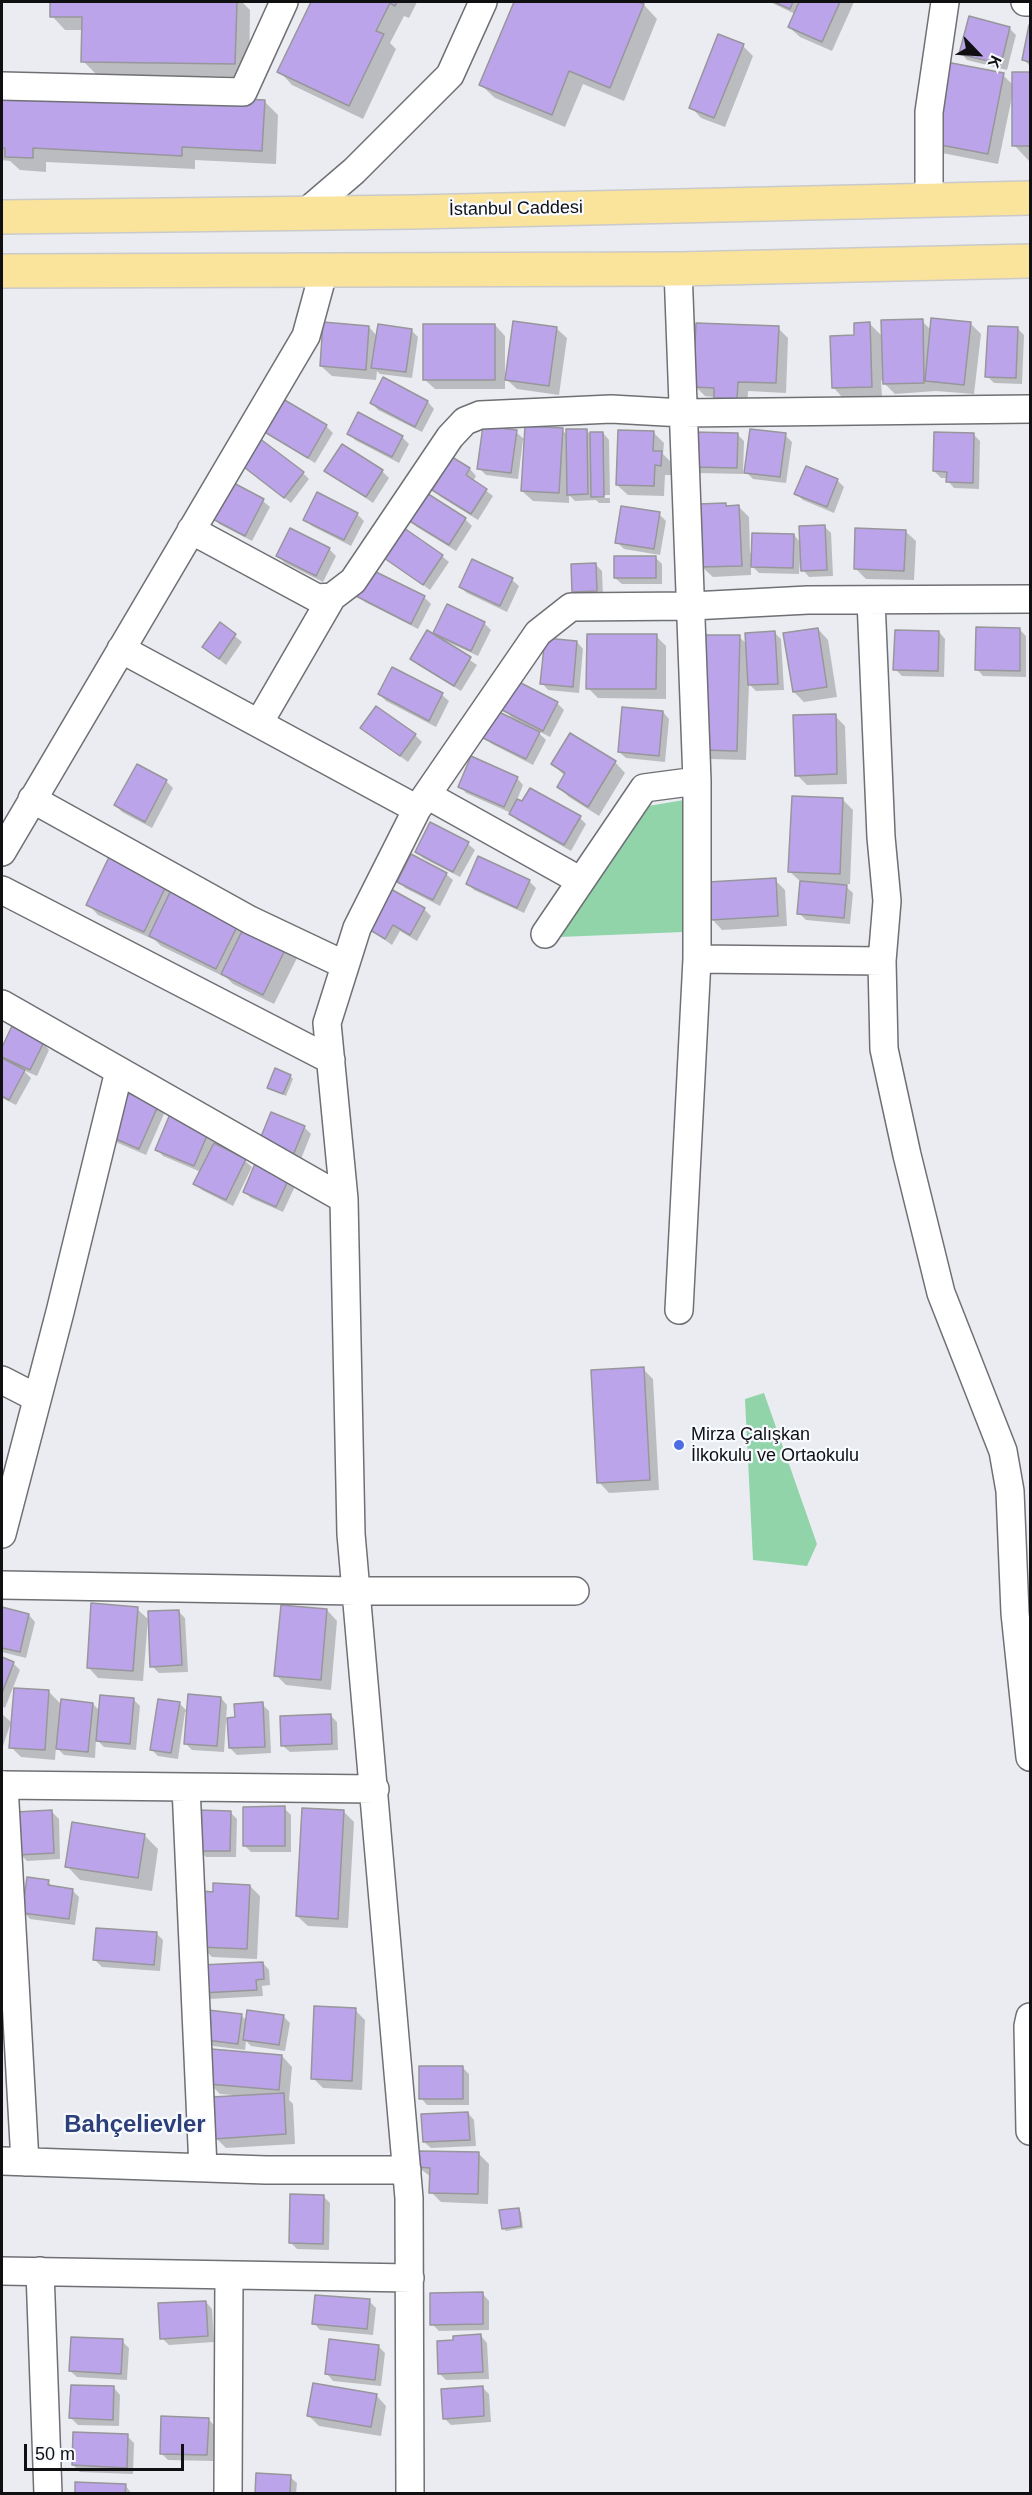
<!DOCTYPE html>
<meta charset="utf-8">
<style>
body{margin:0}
#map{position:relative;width:1032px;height:2495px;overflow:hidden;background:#eaecf1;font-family:Arial,sans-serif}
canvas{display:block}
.frame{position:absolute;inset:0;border:3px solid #101012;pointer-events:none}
.north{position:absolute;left:948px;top:24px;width:60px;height:60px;-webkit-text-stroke:4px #f7fafe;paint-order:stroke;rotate:115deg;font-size:16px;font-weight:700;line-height:24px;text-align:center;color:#101012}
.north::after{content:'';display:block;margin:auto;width:21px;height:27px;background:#101012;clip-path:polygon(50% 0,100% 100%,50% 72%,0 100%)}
.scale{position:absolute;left:24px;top:2444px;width:160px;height:27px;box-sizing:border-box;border:3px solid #101012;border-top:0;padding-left:8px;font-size:18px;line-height:21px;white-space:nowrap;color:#101012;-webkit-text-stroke:4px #f7fafe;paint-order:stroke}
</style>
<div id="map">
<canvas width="1032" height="2495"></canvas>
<div class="frame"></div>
<div class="north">K</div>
<div class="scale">50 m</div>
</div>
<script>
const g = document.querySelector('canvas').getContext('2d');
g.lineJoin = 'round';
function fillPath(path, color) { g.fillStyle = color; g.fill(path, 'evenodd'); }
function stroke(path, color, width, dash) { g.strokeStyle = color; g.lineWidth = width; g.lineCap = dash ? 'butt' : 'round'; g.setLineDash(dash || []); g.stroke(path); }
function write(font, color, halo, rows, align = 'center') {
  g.font = font + ' Arial,sans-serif'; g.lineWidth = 4.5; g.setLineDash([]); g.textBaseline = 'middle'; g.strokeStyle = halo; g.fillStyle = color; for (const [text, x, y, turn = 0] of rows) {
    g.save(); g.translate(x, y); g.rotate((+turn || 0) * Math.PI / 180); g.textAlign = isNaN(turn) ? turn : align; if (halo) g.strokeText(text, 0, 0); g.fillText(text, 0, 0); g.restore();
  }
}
fillPath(new Path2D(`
 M684 800 683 932 559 937 642 807Z
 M764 1393 817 1544 807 1566 753 1560 745 1399Z`), '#91d4aa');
fillPath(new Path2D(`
 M52 2H242L250 10 249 77 97 75 83 61V30H65L52 16Z
 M312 2H417L409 18 404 16 390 43 396 49 363 119 292 85 279 71Z
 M515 2H634L644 5 657 19 624 101 583 84 565 127 495 98 481 85Z
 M770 2H854L832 51 800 37 789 27 795 14Z
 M1030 27V66L1023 59Z
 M1009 28 1016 35 1007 70 967 60 961 53Z
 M743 46 753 56 725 127 701 118 691 107Z
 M1013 74H1030V162L1014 145 1013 92 998 164 937 152 927 142 1003 75 1013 85Z
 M2 90 264 101 278 115 276 164 195 160V169L46 162V172L20 170 10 161 2 160Z
 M922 321 931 330 970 323 981 334 974 394 936 391 895 394 881 380 882 397 843 398 833 387 855 337 870 324 883 337Z
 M495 325 505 336V375L556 328 567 338 559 395 517 389 505 378V389H435L424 379Z
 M369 327 377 336 411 330 418 337 412 378 380 374 377 371 376 380 332 376 321 366Z
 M778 328 788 338 786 393 748 391 747 409 725 408 714 397 705 396 695 386Z
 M1017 328 1024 335 1022 384 994 383 987 376Z
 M384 379 428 402 434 409 422 432 378 410 372 403Z
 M283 401 326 426 333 433 315 463 272 437 265 431Z
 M562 430 567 435 586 430 590 434 603 433 609 440 610 495H597V498H610V503H599L596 500 575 501 569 495V503L533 501 522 491Z
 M516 432 525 440H523L518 479 486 475 479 468Z
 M653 432 664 443 663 454 672 463 671 475H665L664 496 628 495 617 485Z
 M349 433 402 437 409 444 399 463 355 440Z
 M738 435 744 441 743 474 699 473 693 466Z
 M785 435 792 442 786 483 753 479 746 472Z
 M974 435 980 441 979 489 954 488 948 481V478H941L934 471Z
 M453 459 470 469 476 476 473 481 493 496 478 520 441 497 434 490Z
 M242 464 303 473 309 479 291 503Z
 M326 471H382L389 478 373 503Z
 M837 480 844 487 834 513 803 500 796 494Z
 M318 494 357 514 364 521 351 546 312 526 305 519Z
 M263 501 270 507 252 541 219 524 213 517Z
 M725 504 728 507H739L749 517 750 553 794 535 801 543 824 526 831 533 833 576 809 577 803 570 802 561H800L799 574 759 573 751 565V575L713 577 702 567Z
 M659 514 666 521 660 555 624 549 617 542Z
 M465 519 472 526 456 551 417 527 410 520Z
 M905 531 916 541 914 580 866 579 856 569Z
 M329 549 336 556 323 582 285 563 278 556Z
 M442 556 449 562 430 590 386 558Z
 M656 558 662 564V584H622L615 578Z
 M473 561 512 580 519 586 507 612 467 593 460 587Z
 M595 564 602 571 603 597 581 599 574 592Z
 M358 596 424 597 431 604 418 629 365 602Z
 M484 623 491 630 478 656 448 642 447 644 477 665 461 691 418 665 412 658 443 640 435 632Z
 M220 624 242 642 226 665 204 647Z
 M818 629 828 640 837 697 804 702 794 692Z
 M1020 630 1026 636V677L983 676 977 669Z
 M774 632 781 639 784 690 756 691 749 684 746 760 711 759 700 749 739 637 747 644Z
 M939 632 945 639 944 677 902 676 895 669Z
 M656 636 666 646V699L598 698 588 688Z
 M577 642 583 649 579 693 548 690 542 683Z
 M393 669 442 695 449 701 436 727 386 701 379 694Z
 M518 683 558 704 564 710 550 737 536 730 546 740 533 765 492 744 485 738 515 721 504 709Z
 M663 712 669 719 665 762 626 758 619 752Z
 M835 716 845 726 847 784 807 785 797 775Z
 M362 728 415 735 422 742 408 762Z
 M615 762 625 773 599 816 569 797 559 787 565 776 553 764Z
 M137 766 166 781 173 788 152 828 122 812 115 805Z
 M517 778 523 785 517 800 580 818 586 824 571 851 517 820 511 813 466 793 460 786Z
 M843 800 853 810 850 884H843L853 893 850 924 806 920 799 913 801 882 789 871Z
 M468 844 475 850 460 877 423 858 416 851Z
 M109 859 286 947 297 958 274 1004 233 984 227 978 161 946 155 940 98 915 88 904Z
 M446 874 453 880 440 906 405 888 399 881Z
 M775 880 785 890 787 926 722 930 712 919Z
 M529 881 536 888 524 913 474 890 468 884Z
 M424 909 431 916 417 941 400 931 392 945 368 928Z
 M12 1028 43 1043 49 1050 37 1076 23 1070 31 1078 16 1105 2 1098V1060L7 1062 2 1056V1050Z
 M290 1076 293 1079 286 1096 269 1087Z
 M157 1107 164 1114 146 1155 118 1143 111 1136Z
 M271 1114 305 1128 311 1134 299 1164 259 1143Z
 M171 1116 215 1139 213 1144 245 1161 252 1167 233 1206 202 1190 195 1183 201 1172 163 1156 157 1149Z
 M290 1176 297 1182 283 1212 251 1198 244 1191Z
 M643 1369 653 1379 659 1490 609 1493 599 1482Z
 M2 1608 29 1615 35 1622 26 1658 2 1652Z
 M137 1609 148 1619 143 1681 98 1678 88 1667Z
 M327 1610 337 1621 331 1690 286 1685 276 1675Z
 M178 1611 185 1618 188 1672 159 1673 152 1666Z
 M2 1658 13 1663 20 1670 5 1708 2 1706Z
 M48 1691 62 1705 93 1704 100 1711 133 1699 140 1706 136 1750 104 1747 96 1739 95 1758 64 1755 56 1747 55 1760 21 1757 11 1747Z
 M221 1698 227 1705 224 1752 192 1750 185 1743 188 1712H185L178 1759 158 1756 152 1750 179 1703 188 1712Z
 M262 1704 269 1711 271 1753 237 1755 230 1748 236 1719Z
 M2 1714 11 1722 2 1749Z
 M330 1715 337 1722 338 1750 290 1752 283 1746Z
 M284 1808 291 1815V1852H251L245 1846Z
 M52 1812 59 1819 60 1859 27 1861 20 1854Z
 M230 1812 237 1819 236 1857H206L199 1850Z
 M344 1812 354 1822 348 1928 308 1926 297 1916Z
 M144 1835 158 1849 152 1891 80 1880 67 1866Z
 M48 1882 54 1888 72 1890 79 1897 75 1925 30 1919 24 1912Z
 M250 1886 260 1896 257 1959 212 1957 201 1946 214 1893Z
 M156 1933 163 1940 160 1971 102 1967 95 1960Z
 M263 1963 269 1970 270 1985 262 1986 263 1996 210 1999 204 1993Z
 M355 2010 365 2020 362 2090 323 2088 313 2078Z
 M241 2015 247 2021 283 2016 290 2023 285 2051 251 2046 246 2041 245 2050 213 2046 206 2040Z
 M282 2056 292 2067 289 2100 293 2104 295 2144 226 2148 216 2138 233 2095 220 2094 210 2084Z
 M462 2067 469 2074V2105H427L421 2098Z
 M468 2113 474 2120 476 2146 431 2148 424 2142Z
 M479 2154 489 2164 488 2204 441 2202 431 2192V2177L418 2167Z
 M323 2196 330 2203 329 2250 297 2249 291 2243Z
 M518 2209 521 2212 523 2228 506 2231 503 2228Z
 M483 2294 489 2301V2330L439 2331 432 2324Z
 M369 2301 376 2308 373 2335 320 2330 314 2323Z
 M206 2302 212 2309 214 2342 169 2345 162 2338Z
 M481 2336 487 2343 489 2379 446 2380 439 2373 455 2342Z
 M122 2341 129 2348 127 2380 77 2377 70 2371Z
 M378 2346 385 2353 381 2386 333 2381 327 2374Z
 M482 2387 489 2394 491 2422 451 2425 444 2418Z
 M114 2388 120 2395 119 2426 78 2425 71 2418Z
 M376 2395 386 2406 381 2436 319 2426 309 2416Z
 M208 2419 215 2426 213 2461 168 2460 161 2453Z
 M127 2436 134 2443 133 2474 80 2472 73 2465Z
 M290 2477 297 2483 296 2494H256Z
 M125 2485 132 2494H76Z`), '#0003');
const building = new Path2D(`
 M50 2H237L235 64 81 62 82 17H50Z
 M311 2H397L395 6 390 3 376 31 384 34 349 106 277 72Z
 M514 2H638L644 4 610 88 569 71 552 115 479 85Z
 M774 2H793L790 9Z
 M799 2H840L822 42 788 27Z
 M969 16 1010 27 1001 64 959 54Z
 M1029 25H1030V62L1022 60Z
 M718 34 744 44 714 118 689 108Z
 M941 61 1004 73 988 154 925 142Z
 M1012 72H1030V146H1012Z
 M2 89 265 100 262 151 182 147V156L33 148V158L5 157V148H2Z
 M931 318 971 322 964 385 925 381Z
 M923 319 924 383 883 384 881 320Z
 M513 321 557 327 549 386 505 380Z
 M323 322 369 326 366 370 320 366Z
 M870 322 872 387 832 388 830 336 854 335V323Z
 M696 323 779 326 776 383 738 382 737 399 714 398V388L693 387Z
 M378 324 412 329 406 372 371 368Z
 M423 324H495V380H423Z
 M988 326 1018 327 1016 378 985 377Z
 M383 377 428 401 415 427 370 403Z
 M283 399 327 425 308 458 263 431Z
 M358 412 403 436 392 457 347 434Z
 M483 426 517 430 511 473 477 469Z
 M525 426 563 428 559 493 521 491Z
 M566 429H587L588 494 567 495Z
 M750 429 786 433 780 477 744 473Z
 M618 430 654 431 653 451H662L661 466 655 465 654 486 616 485Z
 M590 432H603L604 497H591Z
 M693 432 738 433 737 468 691 467Z
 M934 432 974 433 973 483 946 482 947 472 933 471Z
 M259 438 304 472 284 498 240 464Z
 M342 444 383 470 366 497 324 471Z
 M452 457 470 468 466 475 487 489 471 514 432 490Z
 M806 466 838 479 827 507 794 494Z
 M230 481 264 499 245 536 211 518Z
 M317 492 358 513 344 540 303 520Z
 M425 492 466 518 449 545 408 520Z
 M726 503V506L739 505 742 566 701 567 698 504Z
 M621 506 660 512 654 549 615 543Z
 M825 525 827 570 801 571 799 526Z
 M290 528 330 548 316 576 276 556Z
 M404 528 443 555 423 585 384 558Z
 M855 528 906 530 904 571 854 569Z
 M752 533 794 534 793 568 751 567Z
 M614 556H656V578H614Z
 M472 559 513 578 500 606 459 587Z
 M596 563 597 591 572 592 571 564Z
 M370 569 425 596 411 624 356 596Z
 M447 604 485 622 471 651 433 633Z
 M220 622 236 634 219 659 202 647Z
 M976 627 1020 628V671L975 670Z
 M818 628 827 687 793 692 783 633Z
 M427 630 471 657 454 686 410 659Z
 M895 630 939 631 938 671 893 670Z
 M775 631 778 684 748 685 745 633Z
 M587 634H657L656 689H586Z
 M702 635H740L737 751 699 750Z
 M545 638 577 641 573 687 540 684Z
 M392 667 443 693 429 721 378 694Z
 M517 681 558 702 543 731 502 710Z
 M376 706 416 734 400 756 360 728Z
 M622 707 663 711 659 756 618 752Z
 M497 711 540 732 526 759 483 738Z
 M836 714 837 774 795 776 793 715Z
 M570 733 616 761 588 807 557 787 565 773 551 764Z
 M471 756 518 777 504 807 458 787Z
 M137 764 167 780 145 822 114 805Z
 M530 788 581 816 564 845 509 814 517 799 522 801Z
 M792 796 843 798 840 874 788 872Z
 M430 822 469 842 453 872 415 852Z
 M411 854 447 873 433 900 397 882Z
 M478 856 530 880 517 908 466 884Z
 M109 857 167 884 144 932 86 905Z
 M776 878 778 916 710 920 708 882Z
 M800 881 847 885 844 918 797 914Z
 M172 888 240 921 216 969 149 936Z
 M389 888 425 908 410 935 393 925 385 939 367 928Z
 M245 925 287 946 263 995 221 974Z
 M12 1026 44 1042 30 1070 2 1057V1047Z
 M2 1058 25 1070 9 1100 2 1096Z
 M275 1068 291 1075 283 1094 267 1088Z
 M128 1093 158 1106 139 1149 109 1136Z
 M271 1112 305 1126 292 1158 258 1144Z
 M170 1114 209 1131 194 1166 155 1150Z
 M214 1143 246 1159 226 1200 193 1184Z
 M257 1159 291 1174 276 1207 243 1192Z
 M644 1367 650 1480 597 1483 591 1370Z
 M91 1603 138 1607 133 1671 87 1668Z
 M281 1605 327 1609 321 1680 274 1676Z
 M2 1607 29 1614 20 1652 2 1648Z
 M179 1610 182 1665 150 1667 148 1611Z
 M2 1657 14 1662 2 1693Z
 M14 1688 49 1690 45 1750 9 1748Z
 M188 1694 221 1697 217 1746 184 1744Z
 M100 1695 134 1698 130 1744 96 1741Z
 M61 1699 93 1703 88 1752 56 1749Z
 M158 1699 180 1702 171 1753 150 1750Z
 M263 1702 265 1747 229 1748 227 1718 235 1717 234 1704Z
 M331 1714 332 1744 281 1746 280 1716Z
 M285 1806V1846H243V1807Z
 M302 1808 344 1810 338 1919 296 1916Z
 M52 1810 54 1853 18 1855 16 1812Z
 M198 1810 231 1811 230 1851H197Z
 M72 1822 145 1834 138 1878 65 1867Z
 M27 1877 49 1880 48 1885 73 1889 69 1919 22 1913Z
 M213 1883 250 1885 247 1949 200 1947 202 1891 213 1892Z
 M96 1928 157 1932 154 1965 93 1960Z
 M263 1962 264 1979 256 1980 257 1990 202 1993 201 1965Z
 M314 2006 356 2008 352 2081 311 2079Z
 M208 2010 242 2014 238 2044 205 2040Z
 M247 2010 284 2015 279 2045 243 2040Z
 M211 2049 282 2055 279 2090 208 2084Z
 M419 2066H463V2099H419Z
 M284 2093 286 2134 214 2139 212 2097Z
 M468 2112 470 2140 423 2142 421 2114Z
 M418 2151 479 2152 478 2194 429 2193 430 2168 417 2167Z
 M290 2194 324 2195 323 2244 289 2243Z
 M519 2208 521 2226 502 2229 499 2210Z
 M483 2292V2324L430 2325V2293Z
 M315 2295 370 2299 367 2329 312 2324Z
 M206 2301 208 2336 160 2339 158 2303Z
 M481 2334 483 2372 438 2374 437 2341 453 2340V2336Z
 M71 2337 123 2339 121 2374 69 2371Z
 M329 2339 379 2345 375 2380 325 2374Z
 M313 2383 377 2394 371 2427 307 2416Z
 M71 2385 114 2386 113 2420 69 2418Z
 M483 2386 484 2416 443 2419 441 2389Z
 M161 2416 209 2418 207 2455 160 2454Z
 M73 2432 128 2434 127 2468 72 2465Z
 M256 2473 291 2475 290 2494H255Z
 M75 2482 126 2484 125 2494H75Z`);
fillPath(building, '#bca4eb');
stroke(building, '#97969a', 1.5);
const minor = new Path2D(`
 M1025 2H1030
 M2 86 243 92 284 2
 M929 198V112L945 2
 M305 213 354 171 450 75 483 2
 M678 269 697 781V959L679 1310
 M191 530 317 598 332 597 353 581 450 437 465 421 480 415 611 409 683 413 1030 409
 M871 600 881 837 887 901 882 961 884 1049 907 1155 941 1293 1003 1451 1010 1491 1015 1613 1030 1757
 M121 649 417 809
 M259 723 332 597
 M427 795 581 881
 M32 799 250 920 345 965
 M2 852 306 336 324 270
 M2 890 331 1060
 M545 934 644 788 697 781
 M697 959 882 961
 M2 1004 344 1199
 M2 1380 37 1398
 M2 1534 60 1312 119 1071
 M2 1585 356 1591H575
 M2 1785 375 1789
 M4 1785 25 2162
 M186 1787 203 2168
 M1030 2017 1028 2026 1030 2131
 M2 2161 266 2170H407
 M2 2271 410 2278
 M40 2271 48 2494
 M228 2494 229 2275
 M410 2494 409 2198 351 1534 344 1199 327 1023 357 928 417 809 538 633 571 607 692 606 808 600 1030 599`);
const major = new Path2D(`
 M2 217 413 212 1030 198
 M2 271 678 269 1030 261`);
stroke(minor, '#6e7074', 30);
stroke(major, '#cacacb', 36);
stroke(minor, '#fff', 27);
stroke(major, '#fae39b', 33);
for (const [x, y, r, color] of [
 [679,1445,6,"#4c6de1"]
]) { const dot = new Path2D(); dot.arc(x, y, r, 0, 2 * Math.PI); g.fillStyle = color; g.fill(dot); stroke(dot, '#f7fafe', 2); }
write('18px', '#101012', '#f7fafe', [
 ["İstanbul Caddesi",516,209,-1]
]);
write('18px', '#101012', '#f7fafe', [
 ["Mirza Çalışkan",691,1435],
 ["İlkokulu ve Ortaokulu",691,1456]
], 'left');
write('bold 24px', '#2e407a', '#f7fafe', [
 ["Bahçelievler",135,2125]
]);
</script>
